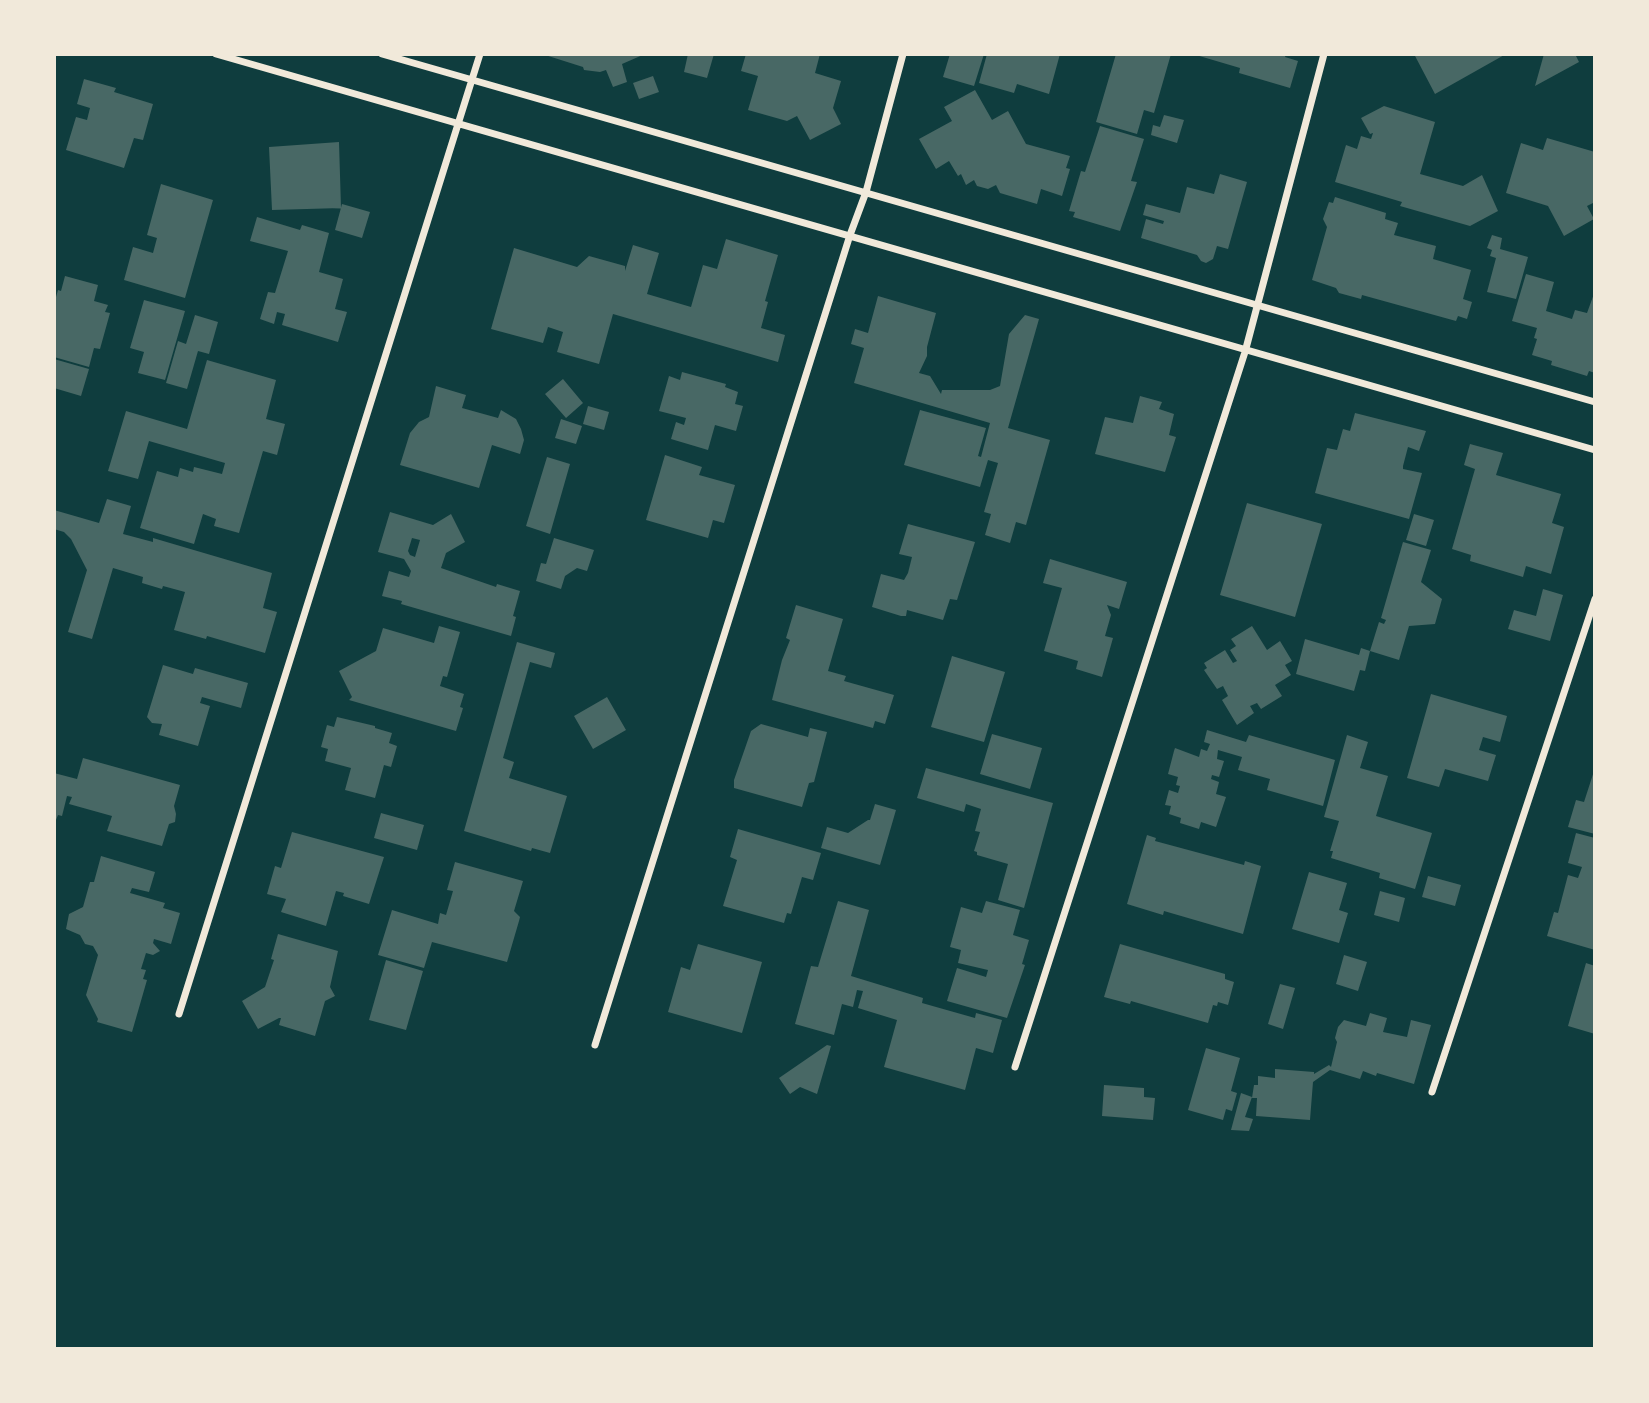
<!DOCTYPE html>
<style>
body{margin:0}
#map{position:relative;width:1649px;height:1403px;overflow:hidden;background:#0f3d3e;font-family:Inter,sans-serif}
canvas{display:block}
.frame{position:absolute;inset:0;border:56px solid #f1e9da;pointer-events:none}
</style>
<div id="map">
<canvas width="1649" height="1403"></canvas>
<div class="frame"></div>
</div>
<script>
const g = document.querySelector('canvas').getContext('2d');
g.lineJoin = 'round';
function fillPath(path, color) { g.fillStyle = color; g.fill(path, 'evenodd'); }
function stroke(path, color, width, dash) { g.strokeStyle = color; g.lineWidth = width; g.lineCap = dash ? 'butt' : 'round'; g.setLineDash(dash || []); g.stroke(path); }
fillPath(new Path2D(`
 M542 54H645L622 64 627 82 613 87 606 70 600 72 584 70 583 67Z
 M688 54H714L707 78 684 72Z
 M746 54H820L815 73 841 81 833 108 841 124 810 140 797 116 787 121 748 110 758 76 741 71Z
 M950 54H984L974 86 943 77Z
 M987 54H1060L1049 94 1017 84 1014 93 979 83Z
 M1116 54H1171L1154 113 1144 110 1137 134 1096 122Z
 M1286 54 1285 57 1298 61 1290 88 1239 73 1240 68 1196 55Z
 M1414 54H1506L1435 94Z
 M1544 54H1575L1579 62 1535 86Z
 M653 76 659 92 639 99 633 83Z
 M84 79 116 88 114 92 153 104 143 140 134 138 124 168 66 150 76 117 87 120 90 108 77 104Z
 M975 90 992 120 1008 111 1026 144 1070 156 1066 168 1070 169 1062 196 1041 189 1037 204 1000 193 996 185 988 189 977 186 974 180 966 185 961 174 958 176 949 161 936 169 919 139 952 121 944 107Z
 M1384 106 1435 122 1420 174 1463 186 1482 175 1498 211 1470 226 1400 206 1402 202 1335 182 1346 145 1357 149 1361 136 1371 139 1373 133 1370 134 1361 118Z
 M1164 115 1184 120 1177 143 1151 135 1153 125 1160 127Z
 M1100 126 1144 139 1131 181 1137 182 1120 231 1073 217 1075 212 1069 211 1081 171 1085 172Z
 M1547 138 1595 152V202L1587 206 1594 219 1564 236 1548 206 1506 193 1521 143 1543 150Z
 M339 142 341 208 272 210 269 147Z
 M1220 174 1247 182 1228 249 1217 246 1213 259 1206 263 1201 261 1197 255 1141 238 1146 219 1163 224 1164 221 1143 215 1146 204 1180 213 1187 187 1214 194Z
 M161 184 213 200 185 298 124 280 133 247 153 253 157 238 147 235Z
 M1335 197 1386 213 1385 219 1398 223 1394 235 1436 246 1433 259 1471 270 1463 299 1472 302 1467 319 1458 316 1456 321 1362 295 1361 299 1339 293 1336 288 1312 280 1327 227 1323 219 1329 202 1333 203Z
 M342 204 370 212 362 238 335 230Z
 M257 217 300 230 302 225 329 233 319 272 343 279 335 309 347 312 338 342 282 325 285 314 277 312 274 324 260 319 268 292 275 293 288 251 250 241Z
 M1492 235 1502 238 1500 249 1528 257 1516 299 1487 292 1496 258 1490 256 1492 250 1487 248Z
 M726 239 778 255 765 301 768 302 761 328 785 335 778 362 613 314 599 364 557 352 563 332 548 327 543 343 491 329 514 248 577 267 589 256 625 266V271L633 245 659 253 647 294 691 307 703 265 717 269Z
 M1526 274 1554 282 1546 311 1572 319 1575 310 1587 313 1595 291V373L1589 371 1587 376 1551 365 1552 361 1532 355 1537 339 1534 338 1537 328 1512 321Z
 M65 276 98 285 94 301 108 305 105 312 110 313 100 349 94 348 89 367 54 357V296L56 297 58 290 61 291Z
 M878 296 936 313 927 347V356L919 373 930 376 941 394 942 390H990L1000 386 1009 334 1025 315 1039 319 1008 428 1050 440 1026 525 1016 522 1010 543 985 535 991 514 984 512 998 463 988 460 980 487 904 465 920 410 986 428 978 456 981 457 990 423 854 383 864 348 851 344 855 329 868 333Z
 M144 300 185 311 165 380 138 373 144 352 130 348Z
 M195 315 218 322 209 354 198 351 187 389 166 383 178 341 186 344Z
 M54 359 89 369 81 396 54 388Z
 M207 360 276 380 266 419 285 424 277 455 263 451 239 533 214 526 216 519 203 514 194 544 140 528 157 471 178 477 180 468 193 472 194 467 222 474 225 463 149 441 138 479 108 471 126 411 187 429Z
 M682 372 726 384 725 387 738 392 735 404 743 406 736 431 715 425 708 450 671 439 676 422 684 425 686 418 659 411 669 376 680 380Z
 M563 379 583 403 566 418 545 394Z
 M436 386 466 395 462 408 498 418 501 410 516 419 521 429 524 440 520 454 492 445 479 488 400 465 410 433 419 422 429 417Z
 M1140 396 1162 402 1159 409 1174 414 1169 435 1176 437 1165 472 1095 454 1105 417 1133 423Z
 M588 406 609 412 604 430 583 424Z
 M1355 413 1426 431 1419 451 1408 447 1403 466V469L1422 473 1409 519 1315 493 1327 448 1337 450 1343 429 1350 431Z
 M561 419 582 426 576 444 555 438Z
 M1470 444 1503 453 1496 475 1561 494 1552 523 1564 527 1551 574 1526 566 1523 577 1470 561 1471 555 1452 549 1475 469 1464 465Z
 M665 455 702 467 699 475 735 485 724 523 713 520 708 538 646 520Z
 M547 457 570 464 550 534 526 526Z
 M107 499 131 506 123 534 153 542V538L272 573 263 608 277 612 265 653 207 636 206 639 174 630 185 592 163 586 162 589 142 583 143 577 113 568 92 639 68 632 87 570 71 539 64 532 54 529V510L99 523Z
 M1247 503 1322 524 1295 617 1220 595Z
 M390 512 433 525 451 514 465 542 446 553 441 568 496 587 497 584 520 591 513 616 516 617 511 636 401 604 402 601 382 596 389 571 409 577 411 571 404 559 378 552ZM412 538 420 540 415 557 410 555 408 551Z
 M1414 514 1434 520 1426 546 1406 540Z
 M908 524 975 542 957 600 950 599 943 620 907 610 906 616H901L872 607 881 574 904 580 908 573 912 557 899 554Z
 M554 538 594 550 587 571 577 568 565 576 561 589 536 581 541 563 546 564Z
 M1403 542 1431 550 1421 582 1442 599 1435 624 1409 626 1399 660 1370 651 1379 622 1384 624 1386 620 1381 618Z
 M1050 559 1127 582 1119 609 1107 605 1111 615 1105 636 1113 638 1102 677 1076 669 1078 661 1044 651 1062 588 1043 583Z
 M1543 589 1563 595 1550 641 1508 629 1514 610 1536 616Z
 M796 605 843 619 828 671 846 676 844 681 894 695 885 724 875 721 873 728 772 700 782 660 790 640 786 638Z
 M439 626 460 632 447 677 443 676 440 686 464 694 460 707 463 708 456 731 349 700 352 697 339 671 376 651 383 628 434 643Z
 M1252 626 1267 650 1280 641 1292 661 1285 665 1291 675 1275 685 1282 696 1261 709 1257 703 1250 706 1254 713 1237 725 1222 700 1228 696 1223 686 1217 689 1204 670 1207 668 1204 663 1225 650 1233 663 1237 661 1230 650 1236 646 1231 639Z
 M1305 639 1359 655 1361 648 1370 651 1365 671 1360 670 1354 691 1296 674Z
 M517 642 555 653 551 668 530 662 503 758 514 762 509 778 567 796 550 853 532 848 531 851 464 831Z
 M952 656 1005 672 984 742 931 727Z
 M163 665 193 674 195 668 248 683 241 708 202 697 200 703 210 706 198 746 159 735 162 724 152 723 147 717Z
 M1431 694 1507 716 1500 742 1483 737 1479 750 1496 755 1488 781 1445 769 1439 787 1407 778Z
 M607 697 626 730 593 749 574 716Z
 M337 717 375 726V728L392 733 389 743 397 746 391 767 384 765 375 798 345 790 351 768 325 761 328 749 321 747 327 725 334 727Z
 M761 724 808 737 810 728 827 732 814 782 809 783 802 807 734 788V780L751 731Z
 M1207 730 1246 742 1249 735 1335 760 1323 806 1267 790 1270 779 1238 770 1242 757 1218 750 1217 759 1224 761 1219 777 1212 775 1211 779 1219 782 1216 794 1226 797 1216 827 1201 822 1199 829 1180 823 1181 818 1169 814 1171 806 1165 805 1169 790 1178 793 1180 786 1176 785 1178 777 1168 774 1174 751 1175 748 1199 757 1201 749 1207 751 1210 744 1204 742Z
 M992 734 1042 748 1030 789 980 774Z
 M1347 735 1368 742 1360 768 1388 776 1376 816 1432 833 1415 889 1379 878 1380 873 1331 858 1333 851H1330L1339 821 1324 817Z
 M83 758 180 785 174 806 176 814 175 822 169 824 162 846 107 831 112 816 69 804 72 797 67 796 62 816 58 815 54 825V773L77 779Z
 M926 768 1053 803 1024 908 998 900 1008 864 977 855V852L974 851 980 832 975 831 981 809 966 804 964 812 917 798Z
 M1595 768V834L1568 827 1576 800 1584 802Z
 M875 804 896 810 880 865 821 848 827 827 848 833 868 820H870Z
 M381 813 424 825 417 850 374 838Z
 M738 829 821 853 813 880 802 877 791 914 787 913 784 923 723 906 737 860 730 857Z
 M292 832 384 857 369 904 343 896 344 893 336 891 326 926 281 912 286 899 267 894 275 866 281 868Z
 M1576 833 1595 838V950L1547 936 1554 912 1558 913 1568 875 1578 878 1582 867 1568 863Z
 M1147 835 1156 838 1155 841 1244 865 1245 861 1261 866 1243 934 1164 911 1163 915 1127 904Z
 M101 856 155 872 149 892 132 888 130 893 165 903 163 908 180 913 171 944 154 939 153 943 160 951 153 955 146 953 141 969 146 970 143 979 147 980 132 1032 97 1022 98 1019 86 995 98 955 93 946 85 944 80 935 66 929 69 914 83 907 90 882H94Z
 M455 862 523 881 514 911 520 917 519 921 507 962 432 942 424 968 378 955 392 910 438 924 440 913 446 915 453 891 447 890Z
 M1309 872 1347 883 1339 910 1348 913 1339 943 1292 929Z
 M1428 876 1461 885 1455 906 1422 897Z
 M1380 891 1405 898 1399 922 1374 915Z
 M838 901 869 910 851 976 923 998 922 1003 975 1018 976 1013 1002 1020 993 1053 976 1048 965 1090 884 1067 897 1020 858 1008 863 991 857 990 853 1007 842 1004 834 1035 795 1024 811 966 818 967Z
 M986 901 1020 910 1013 935 1029 940 1022 964 1025 965 1007 1018 947 1001 957 968 986 977 988 970 958 963 961 950 950 947 961 907 982 913Z
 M278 934 338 951 330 987 335 996 325 1001 315 1036 279 1025 281 1018H279L258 1029 242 1001 265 987 274 960 271 959Z
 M698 944 762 962 742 1033 668 1012 681 967 690 970Z
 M1120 944 1225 974V979L1234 982 1228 1005 1218 1002 1217 1006 1213 1005 1208 1023 1131 1001 1130 1004 1104 997Z
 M1344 955 1367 962 1358 991 1336 984Z
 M386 960 423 971 406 1030 369 1020Z
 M1586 963 1595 966V1034L1568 1026Z
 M1280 984 1295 988 1283 1029 1268 1024Z
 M1370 1013 1387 1018 1383 1032 1407 1037 1411 1020 1431 1025 1414 1084 1377 1073 1376 1076 1363 1071 1360 1079 1330 1070 1313 1082 1310 1120 1256 1116 1257 1098H1252L1254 1085H1258V1076L1275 1078V1069L1314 1072V1074L1329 1065 1331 1067 1337 1042 1335 1038 1338 1027 1344 1020 1366 1026Z
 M827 1045 831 1046 817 1094 800 1087 790 1094 779 1078Z
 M1206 1048 1240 1058 1231 1091 1237 1093 1232 1111 1226 1109 1223 1120 1188 1110Z
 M1104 1085 1144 1088V1097L1155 1098 1153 1120 1102 1116Z
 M1241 1093 1252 1097 1245 1117 1253 1119 1249 1131 1231 1130Z`), '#486865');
stroke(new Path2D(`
 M216 54C676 184 1135 321 1595 450
 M382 54 1595 402
 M179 1014 480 54
 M595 1045 850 235 866 192 903 54
 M1015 1067 1245 352 1324 54
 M1432 1092 1595 599`), '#f1e9da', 7);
</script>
